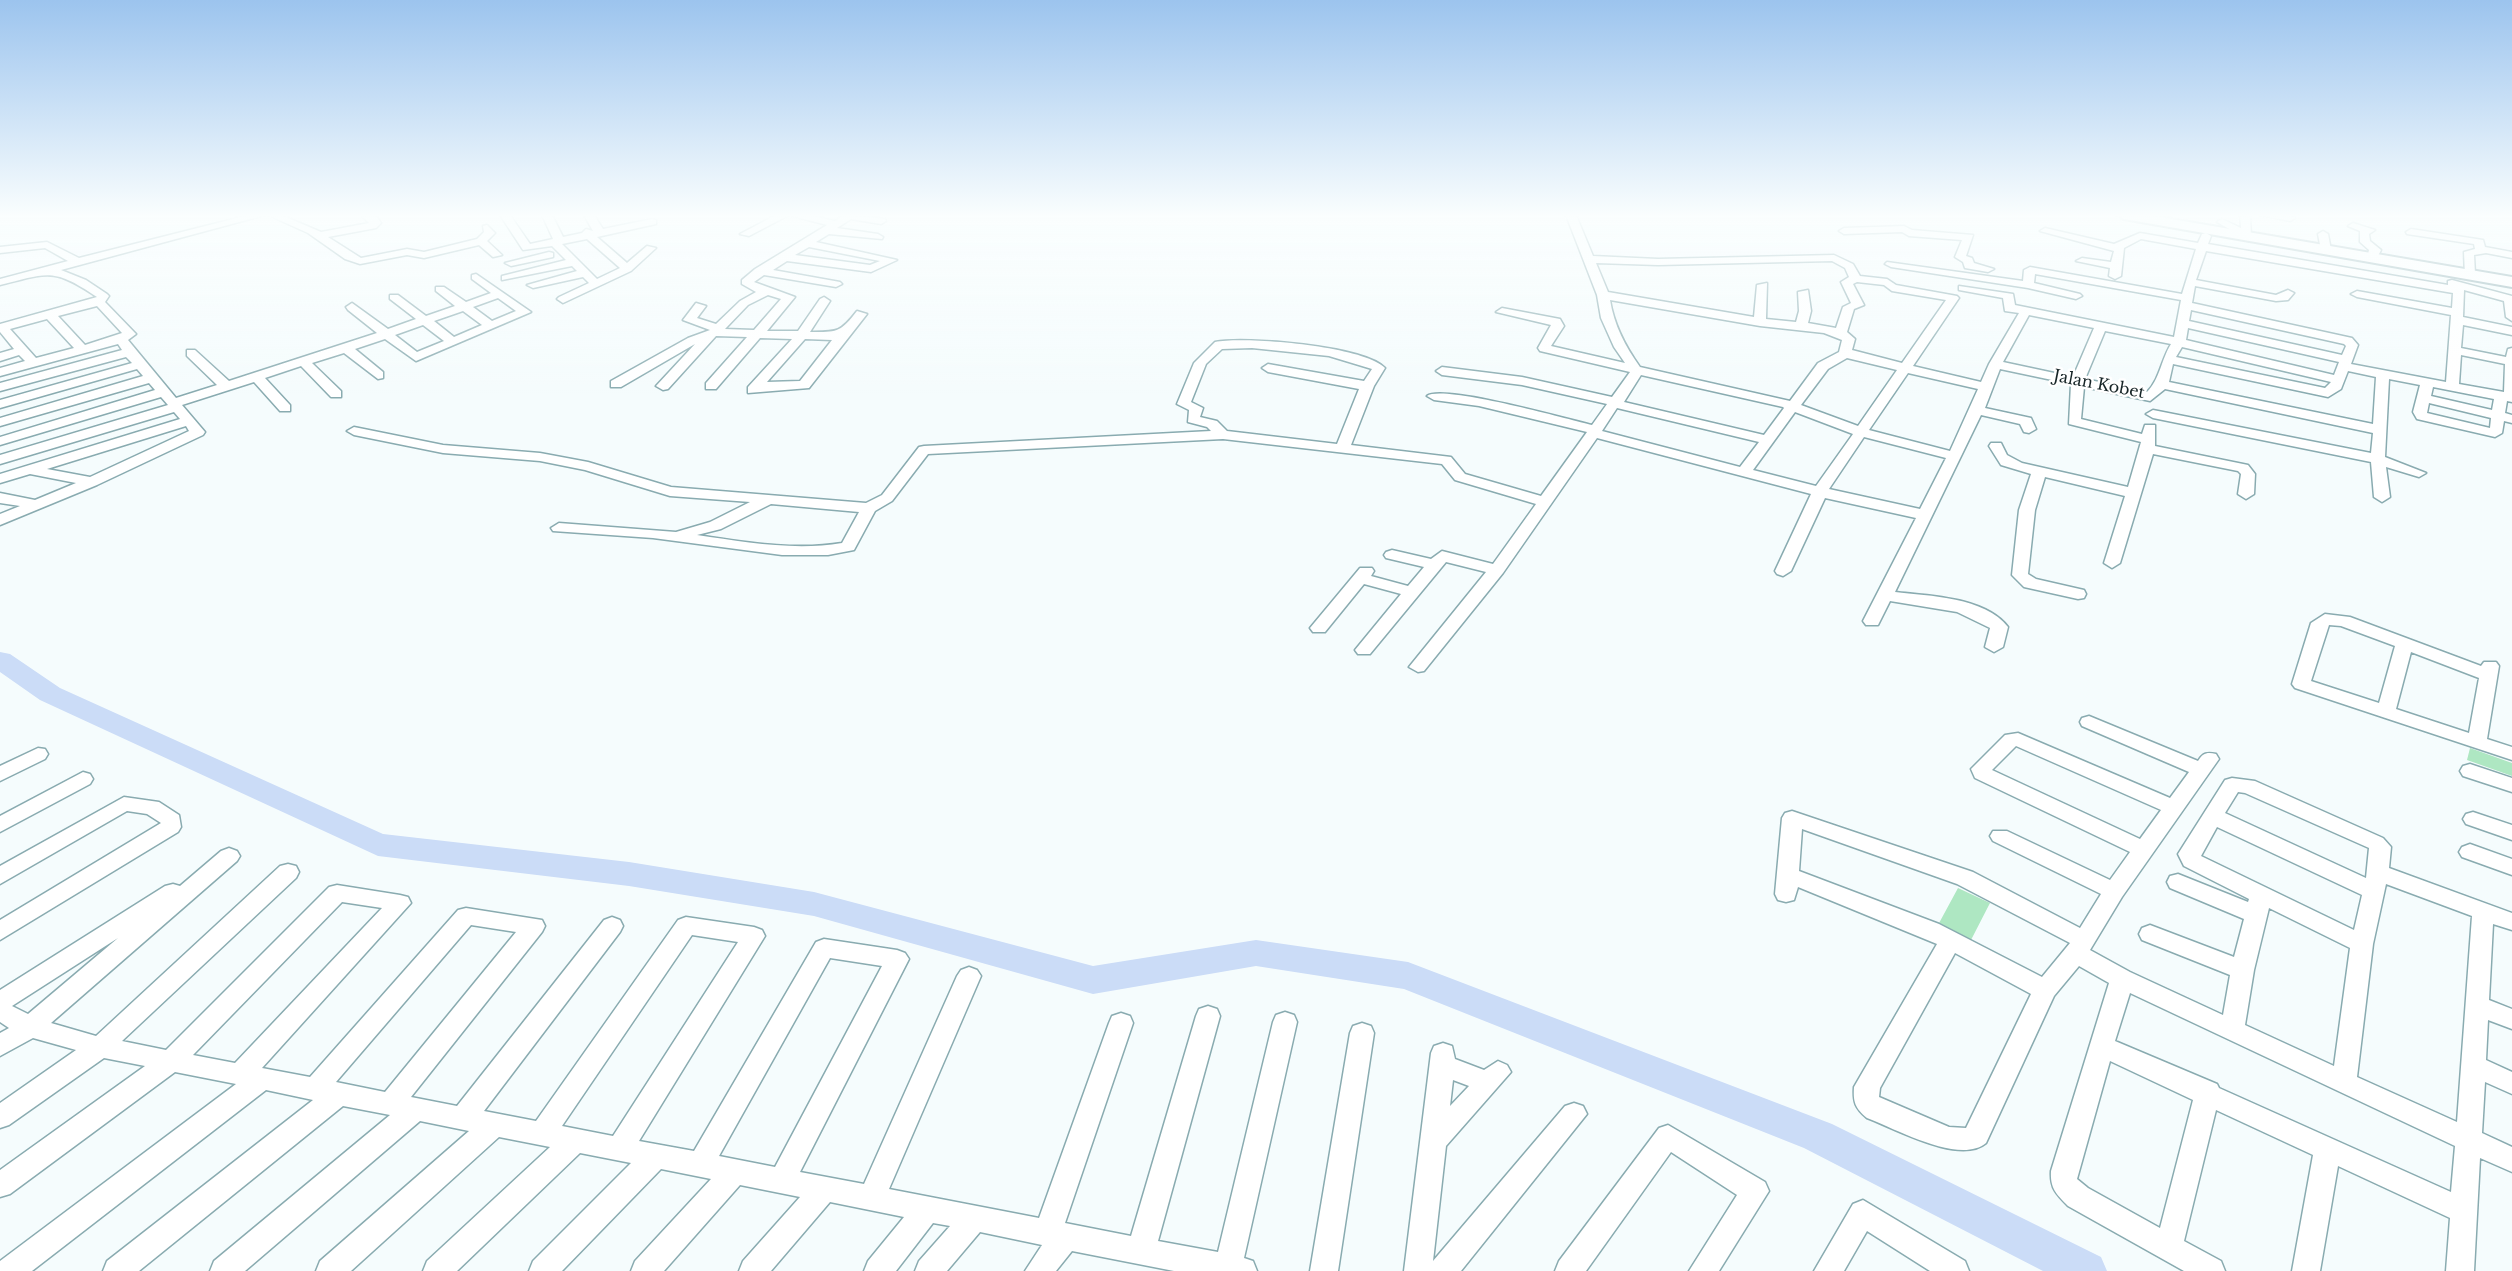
<!DOCTYPE html>
<style>
body{margin:0}
canvas{display:block;background:#f5fcfd}
</style>
<canvas width="2512" height="1271"></canvas>
<script>
const g = document.querySelector('canvas').getContext('2d');
g.lineJoin = 'round';
function fillPath(path, color) { g.fillStyle = color; g.fill(path, 'evenodd'); }
function stroke(path, color, width, dash) { g.strokeStyle = color; g.lineWidth = width; g.lineCap = dash ? 'butt' : 'round'; g.setLineDash(dash || []); g.stroke(path); }
function write(font, color, halo, rows, align = 'center') {
  g.font = font + ' "Libre Baskerville",serif'; g.lineWidth = 5; g.setLineDash([]); g.textBaseline = 'middle'; g.strokeStyle = halo; g.fillStyle = color; for (const [text, x, y, turn = 0] of rows) {
    g.save(); g.translate(x, y); g.rotate((+turn || 0) * Math.PI / 180); g.textAlign = isNaN(turn) ? turn : align; if (halo) g.strokeText(text, 0, 0); g.fillText(text, 0, 0); g.restore();
  }
}
fillPath(new Path2D(`
 M2470 748 2512 763V776L2467 760Z
 M1958 888 1990 903 1971 940 1938 925Z`), '#aee7c2');
fillPath(new Path2D(`
 M0 652 10 654 60 688 383 834 629 862 814 892 1093 966 1256 940 1408 962 1832 1124 2101 1257 2107 1271H2043L1804 1148 1404 989 1256 966 1093 994 814 916 629 886 378 856 40 700 0 672Z`), '#cbdcf7');
const street = new Path2D(`
 M249 215H265L61 270 86 280 107 294 109 296 105 302 136 334 128 340 176 398 217 385 187 356V350H195L229 381 377 333 348 310 346 307 352 303 388 329 416 319 390 299V295H398L426 316 455 306 436 291V287H444L466 302 491 293 472 279V275L476 274 531 312 416 361 385 339 355 349 383 372V378L378 379 344 353 312 363 341 391V397H331L301 366 265 378 290 405V411H280L254 382 182 405 205 432 203 435 97 485 0 525V514L20 506 0 503V493L35 500 76 483 30 474 0 483V474L180 419 174 412 0 464V455L168 405 161 397 0 445V437L155 390 149 383 0 426V418L143 376 137 369 0 408V400L132 363 126 357 0 391V383L122 350 118 344 0 376V368L25 361 19 355 0 361V353L14 349 0 332V324L97 297C53 267 48 273 0 285V279L68 261 45 248 0 253V247L47 242 79 258ZM498 298 516 311 492 321 473 307ZM97 306 122 333 85 345 58 316ZM463 311 482 325 454 337 434 321ZM47 319 74 348 36 358 10 329ZM423 325 444 341 417 352 395 335ZM186 426 189 431 90 477 47 469Z
 M268 215H281L321 232 369 223 363 217 364 215H375L381 223 376 228 328 237 361 258 407 249 424 252 477 239 484 232 483 226 487 225 495 233 487 241 502 255 493 257 479 245 424 258 407 255 360 264 345 259 308 233Z
 M500 215H510L530 244 553 239 542 215H552L563 237 582 233 586 229 593 231 584 215H594L603 229 652 219 656 220V224L597 237 627 263 647 246 656 248 631 271 563 303 557 299 559 297 589 283 583 277 533 288 527 285 577 271 572 266 502 280V276L566 260 552 246 523 250ZM587 239 620 268 597 279 562 244Z
 M776 215H807L835 221 844 215 885 219 886 221 881 224 851 219 837 228 878 234 883 237 882 239 829 234 816 242 897 260 871 272 787 261 773 270 840 282 842 284 836 287 764 275 754 282 795 297 767 331H798L820 299 824 297 830 301 810 332C837 332 840 333 857 311L867 314 809 388 748 393V387L792 339 760 338 716 389H706V383L747 337 716 336 668 389 663 390 656 386 695 344 621 387H611V381L688 338 710 330 683 320 696 303 706 306 697 318 716 324 740 301 756 292 742 284V280L755 269 827 225 789 215 749 236 740 234ZM809 247 880 261 870 265 795 255ZM768 295 781 299 754 330 725 329 748 305ZM805 339 832 340 800 381 767 382Z
 M1566 215H1576L1593 256 1658 259 1834 255 1853 264 1860 276 1887 279 1896 285 1957 296 1959 298 1913 366 1981 382 1989 364 2019 313 2005 311 2003 298 1959 290V286L2013 294 2015 305 2174 337 2181 300 2035 274 2034 283 2080 294 2082 296 2076 299 2028 288 1891 267 1885 264 1887 262 2023 281 2024 270 2030 267 2182 294 2196 249 2141 239 2124 248 2121 276 2115 279 2109 276 2110 268 2076 261 2082 258 2111 262 2114 251 2040 231 2045 228 2114 244 2140 233 2198 243 2202 234 2206 233 2211 236 2208 244 2448 285V281L2452 280 2512 296V321L2506 317 2504 301 2464 290 2463 317 2512 327V335L2463 325 2461 348 2506 357 2508 349 2512 348V402L2507 401 2505 413 2512 415V423L2504 421 2502 433 2495 437 2417 419 2413 412 2420 385 2389 379 2385 457 2426 473 2419 477 2386 467 2390 497 2382 502 2374 497 2371 462 2153 418 2146 414 2153 410 2371 453 2373 433 2165 389 2150 401 2084 387 2081 419 2142 434 2145 425H2155V446L2248 465 2255 474 2254 494 2246 499 2238 494 2241 474 2238 471 2153 454 2120 563 2112 568 2104 563 2125 496 2045 477 2035 510 2028 574 2036 579 2084 590 2086 594 2084 598 2078 599 2024 587 2012 575 2019 510 2031 474 2001 465 1989 446 1991 443H2001L2007 455 2022 463 2128 487 2141 442 2069 424 2071 384 2000 369 1985 408 2031 418 2036 429 2029 433 2024 432 2020 424 1981 415 1895 592C1929 596 1985 597 2008 627L2003 647 1994 652 1985 647 1990 628 1957 612 1890 601 1878 625H1866L1863 621 1916 518 1825 498 1791 571 1783 576 1777 574 1775 571 1811 494 1597 438 1503 573 1424 671 1418 672 1409 667 1486 572 1446 562 1370 654H1358L1355 650 1401 594 1364 584 1325 632H1313L1310 628 1360 568H1372L1374 571 1371 576 1408 586 1424 567 1386 558 1384 555 1386 552 1392 550 1431 559 1442 551 1493 564 1536 504 1455 480 1442 464 1223 439 928 454 892 501 875 511 854 550 828 555H782L653 538 553 531 551 528 559 523 676 532 710 522 750 502 670 496 585 470 540 461 443 453 354 435 347 431 354 427 443 445 540 453 588 462 671 487 866 503 882 495 919 447 924 446 1211 431 1207 427 1188 422 1189 410 1177 404 1194 363 1215 342C1245 336 1364 346 1385 368L1374 386 1351 445 1451 457 1465 474 1541 496 1587 432 1479 406 1434 400 1427 396C1442 384 1567 419 1592 425L1607 404 1522 385 1442 375 1436 371 1442 367 1522 377 1612 397 1630 372 1540 351 1538 348 1551 325 1496 312 1502 308 1560 319 1564 326 1551 346 1625 363 1614 347 1601 318 1597 295ZM2206 251 2453 293 2452 308 2357 291 2351 294 2357 297 2451 315 2446 382 2351 364 2358 345 2352 338 2192 303 2195 286 2276 301 2288 300 2294 293 2288 290 2276 295 2196 280ZM1832 261 1845 268 1849 277 1841 282 1851 303 1843 307 1836 328 1808 323 1811 311 1808 290 1798 292 1799 311 1796 322 1766 319 1767 283 1757 285 1754 317 1608 292 1596 263 1658 265ZM1857 282 1884 285 1892 291 1946 300 1902 363 1852 350 1855 339 1847 332 1854 309 1864 305 1853 284ZM1610 300 1760 326 1824 333 1842 340 1839 352 1818 363 1790 401 1640 367C1625 346 1614 325 1610 300ZM2191 310 2344 344 2346 346 2342 355 2189 321ZM2029 315 2094 328 2073 377 2003 362ZM2188 328 2339 362 2334 375 2186 340ZM2105 331 2171 344C2161 360 2160 379 2147 392L2085 379ZM2182 347 2331 382 2325 388 2176 357ZM1252 348 1329 356 1372 369 1364 381 1268 364 1262 368 1268 372 1359 389 1337 444 1227 431 1217 421 1200 417 1203 408 1191 402 1206 364 1222 349ZM2461 355 2505 364 2504 392 2459 384ZM1847 358 1897 370 1858 426 1801 405 1828 369ZM2173 364 2328 397 2341 389 2348 371 2376 377 2373 424 2169 382ZM1908 373 1978 389 1950 451 1869 430ZM1641 375 1783 407 1784 408 1764 435 1624 402ZM2433 387 2494 399 2492 410 2431 396ZM2429 403 2491 418 2490 428 2427 413ZM1617 408 1759 442 1740 467 1602 431ZM1795 412 1853 434 1816 486 1753 470ZM1864 437 1946 458 1920 509 1829 489ZM771 504 859 512 842 543C794 551 745 542 697 535L721 529Z
 M2240 215H2250L2251 237H2243L2217 222 2222 219 2241 228Z
 M2260 215H2289L2295 218 2290 221Z
 M2353 223 2375 230 2369 234 2370 241 2381 250 2376 260 2367 258 2369 250 2360 242V231L2348 226Z
 M1904 226 1912 230 1973 235 1966 256 1972 258 1974 263 1994 269 1988 272 1965 268 1963 262 1955 257 1962 240 1909 236 1902 232 1844 234 1839 231 1844 228Z
 M2411 229 2483 240 2485 247 2512 252V258L2486 253 2474 255 2475 274 2465 276 2464 252 2475 249 2474 244 2407 234 2406 232Z
 M2323 231 2328 234 2331 250 2326 253 2321 250 2318 234Z
 M549 252 553 253V257L511 266 505 263Z
 M2325 614 2350 617 2481 666 2484 662H2496L2499 666 2487 739 2512 747V760L2295 688 2292 684 2311 623ZM2329 625 2341 626 2395 646 2379 703 2311 681ZM2411 652 2479 678 2469 733 2396 709Z
 M2089 716 2198 761C2203 753 2207 752 2216 754L2219 759 2122 897 2090 950 2130 972 2223 1015 2230 975 2142 940 2139 934 2142 928 2150 925 2234 957 2244 919 2170 888 2167 882 2170 876 2178 874 2248 902 2249 899 2184 866 2178 854 2225 780 2232 778 2255 781 2383 838 2391 847 2389 868 2512 913V930L2493 924 2489 1000 2512 1009V1029L2488 1020 2486 1060 2512 1072V1094L2485 1082 2482 1133 2512 1147V1172L2480 1158 2474 1271H2446L2450 1218 2338 1166 2320 1271H2292L2313 1155 2216 1110 2184 1241 2221 1261 2225 1271H2184L2068 1206C2056 1194 2050 1188 2051 1171L2109 983 2079 966 2054 996 1986 1143C1960 1165 1896 1129 1867 1118 1855 1108 1853 1102 1854 1087L1937 944 1798 887 1794 900 1786 902 1778 900 1775 894 1782 818 1785 813 1792 811 1973 872 2080 928 2101 894 1993 841 1990 836 1993 831H2007L2110 880 2130 852 1975 778 1971 769 2005 735 2018 733 2170 798 2189 772 2082 726 2080 722 2082 718ZM2016 746 2161 810 2140 839 1992 770ZM2238 792 2245 793 2369 848 2366 878 2225 813ZM2217 827 2362 895 2354 930 2201 856ZM1802 829 1957 884 2070 943 2042 977 1939 924 1799 871ZM2386 884 2472 916 2457 1122 2357 1077 2373 944ZM2269 908 2350 948 2334 1066 2245 1025 2254 970ZM1955 953 2031 994 1966 1128 1949 1127 1879 1097 1880 1088ZM2130 993 2455 1146 2451 1192 2219 1088 2217 1084 2115 1041ZM2110 1061 2193 1100 2160 1228 2088 1188 2077 1179Z
 M38 748 45 749 48 754 45 759 0 781V766Z
 M2470 764 2512 778V792L2463 776 2460 771 2463 766Z
 M83 772 90 774 93 779 90 784 0 832V816Z
 M124 797 159 802 179 815 181 827 178 832 0 940V920L161 823 147 814 127 811 0 884V866Z
 M2473 812 2512 825V840L2466 824 2463 819 2466 814Z
 M2470 844 2512 859V875L2462 857 2459 852 2462 847Z
 M229 848 237 851 240 856 237 861 51 1023 96 1036 280 866 288 864 296 866 299 872 296 878 122 1041 166 1050 329 887 337 885 400 895 408 897 411 903 262 1068 310 1077 458 910 466 908 542 920 545 926 542 932 411 1097 457 1106 604 920 612 917 620 920 623 926 620 932 484 1111 536 1121 678 920 686 917 754 927 762 930 765 936 639 1141 694 1151 816 942 824 939 897 950 905 953 909 959 800 1172 864 1184 957 976 961 970 969 967 977 970 981 976 889 1189 1039 1218 1109 1023 1112 1016 1121 1013 1130 1016 1133 1023 1065 1223 1131 1236 1196 1016 1199 1009 1208 1006 1217 1009 1220 1016 1158 1241 1218 1252 1273 1022 1276 1015 1285 1012 1294 1015 1297 1022 1244 1258 1253 1261 1257 1271H1174L1072 1251 1056 1271H1025L1042 1245 980 1232 947 1271H915L919 1261 950 1226 933 1223 896 1271H864L868 1261 904 1217 830 1202 771 1271H739L743 1261 800 1197 740 1185 664 1271H631L635 1261 711 1179 661 1169 562 1271H529L533 1261 631 1163 580 1153 457 1271H423L427 1261 550 1147 499 1137 351 1271H316L320 1261 469 1131 420 1121 245 1271H210L214 1261 390 1115 343 1106 139 1271H103L107 1261 313 1100 266 1090 32 1271H0V1261L236 1084 175 1072 10 1194 0 1197V1170L145 1066 104 1058 9 1125 0 1128V1103L76 1050 33 1038 0 1056V1033L9 1028 0 1022V990L165 886 173 884 180 886 221 851ZM342 902 382 908 235 1063 193 1055ZM471 925 516 932 385 1092 336 1082ZM692 935 738 942 613 1136 562 1126ZM118 938 28 1014 12 1006ZM830 958 882 966 775 1167 719 1156Z
 M1362 1023 1371 1026 1374 1033 1338 1271H1310L1350 1033 1353 1026Z
 M1443 1043 1452 1046 1455 1059 1484 1070 1498 1061 1507 1065 1511 1072 1446 1146 1433 1261 1565 1106 1574 1103 1583 1106 1587 1114 1461 1271H1404L1431 1053 1434 1046ZM1453 1080 1469 1086 1450 1106Z
 M1668 1125 1765 1182 1769 1191 1719 1271H1689L1737 1195 1671 1152 1586 1271H1555L1559 1261 1659 1128Z
 M1863 1200 1965 1261 1969 1271H1930L1867 1231 1844 1271H1814L1853 1204Z`);
const secondary = new Path2D(`
 M2117 215H2148L2512 277V287L2124 219Z`);
stroke(street, '#89abb0', 3);
stroke(secondary, '#89abb0', 4);
fillPath(street, '#fff');
fillPath(secondary, '#fff');
const sky = g.createLinearGradient(0, 0, 0, 393);
sky.addColorStop(0, '#9cc4ee');
sky.addColorStop(0.55, '#fafefe');
sky.addColorStop(1, '#fafefe00');
g.fillStyle = sky;
g.fillRect(0, 0, 2512, 393);
write('16px', '#172527', '#fff', [
 ["Jalan Kobet",2099,385,11]
]);
</script>
